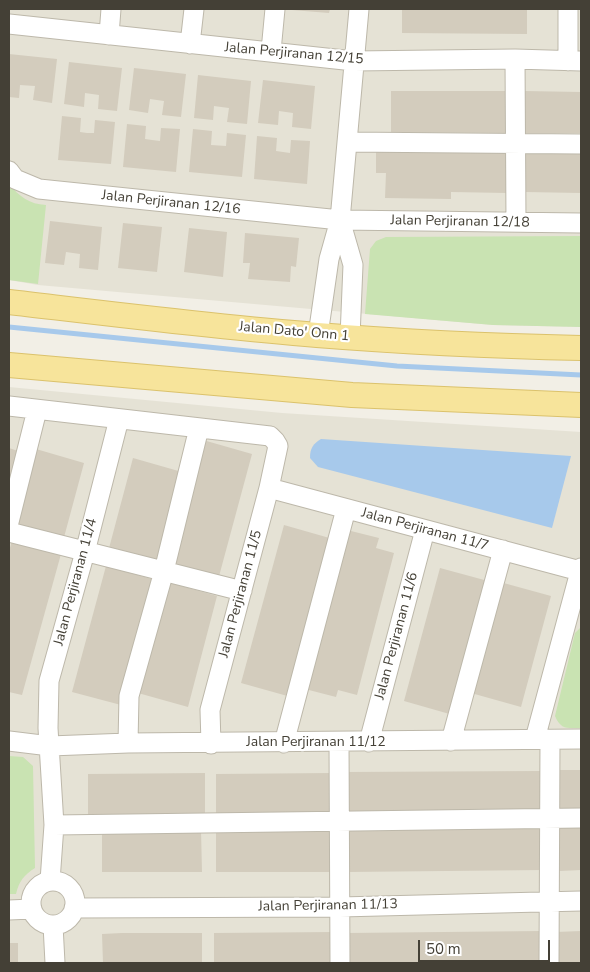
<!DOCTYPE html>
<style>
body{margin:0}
#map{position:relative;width:590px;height:972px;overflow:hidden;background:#f2efe6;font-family:"Nunito Sans",sans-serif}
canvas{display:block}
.frame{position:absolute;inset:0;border:10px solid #444036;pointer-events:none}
.scale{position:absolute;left:418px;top:940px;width:132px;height:22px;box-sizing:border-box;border:2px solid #444036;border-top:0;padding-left:6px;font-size:15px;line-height:18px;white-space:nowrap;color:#444036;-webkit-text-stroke:4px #fff;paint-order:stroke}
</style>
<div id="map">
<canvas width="590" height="972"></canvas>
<div class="frame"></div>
<div class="scale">50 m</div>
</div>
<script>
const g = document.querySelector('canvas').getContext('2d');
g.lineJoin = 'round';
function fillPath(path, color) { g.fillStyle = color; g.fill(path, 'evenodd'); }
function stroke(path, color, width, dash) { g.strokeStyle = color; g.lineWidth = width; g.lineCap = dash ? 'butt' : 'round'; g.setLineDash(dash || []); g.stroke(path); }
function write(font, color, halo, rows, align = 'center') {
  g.font = font + ' "Nunito Sans",sans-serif'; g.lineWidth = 4.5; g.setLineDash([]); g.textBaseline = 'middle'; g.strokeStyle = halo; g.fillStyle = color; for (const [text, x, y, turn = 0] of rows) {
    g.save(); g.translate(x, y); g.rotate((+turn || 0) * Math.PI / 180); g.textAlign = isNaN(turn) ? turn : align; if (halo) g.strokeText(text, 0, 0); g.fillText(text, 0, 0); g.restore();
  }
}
fillPath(new Path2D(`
 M9 9H581V327L493 325 38 285 9 280Z
 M9 387 282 413 581 432V963H9Z`), '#e5e2d5');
fillPath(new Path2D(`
 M9 184C20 197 29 204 46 205L38 284 9 280Z
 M581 236V327L493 325 365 314 370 249 376 241 386 237Z
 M581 627V728C567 728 561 730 555 716L575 633Z
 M9 756 23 757 33 766 35 868C24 875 19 881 16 894H9Z`), '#c9e3b2');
fillPath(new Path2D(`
 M321 439 571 456 552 528 318 467 310 458C310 448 313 444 321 439Z`), '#a7c9eb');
stroke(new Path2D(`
 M9 327 397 366 581 375`), '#a7c9eb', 5);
fillPath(new Path2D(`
 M292 9H330L329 13 292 10Z
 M402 9H527V34L402 33Z
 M9 54 57 59 52 103 33 100 35 86 20 85 19 98 9 97Z
 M69 62 122 68 117 111 98 109 99 95 85 93 84 107 64 104Z
 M134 68 186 74 181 117 162 115 164 101 150 99 148 113 129 110Z
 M198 75 251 81 247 124 227 122 229 108 214 106 213 120 194 118Z
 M263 80 315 86 311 129 292 127 293 113 279 111 278 125 258 123Z
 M391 91H510V133L391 132Z
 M524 91 581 92V133H524Z
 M62 116 81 118 80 132 87 133H94L95 120 115 122 111 164 58 160Z
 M127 124 146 126 145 139 152 140 160 141 161 128 180 129 176 172 123 167Z
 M193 129 212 131 211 145 226 146 227 133 246 135 242 177 189 172Z
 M257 136 277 138 276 151 290 153 291 140 310 141 307 184 254 179Z
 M376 150 508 153 507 193 451 192V199L385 198 386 173H376Z
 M526 151 581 152V193L525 192Z
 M50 221 102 227 98 270 79 268 80 254 66 252 64 265 45 263Z
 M123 223 162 227 157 272 118 268Z
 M189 228 227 232 223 277 184 272Z
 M245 233 299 238 296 267 291 266 290 282 248 279 250 263H243Z
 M203 440 252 454 218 580 168 566Z
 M9 448 21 452 9 496Z
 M36 449 84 463 63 541 14 527Z
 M133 458 182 472 157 566 108 552Z
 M284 525 333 539 291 697 241 683Z
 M347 530 379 538 376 548 394 553 357 695 338 690 336 697 305 689Z
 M12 541 61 554 22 695 9 692V551Z
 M106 566 155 580 121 705 72 692Z
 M440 568 488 581 453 715 404 701Z
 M167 582 217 596 188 707 138 693Z
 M500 582 551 596 521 707 471 693Z
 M556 770H581V813H556Z
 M540 771 541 814 347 815 346 772Z
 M205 773V816L88 817V774Z
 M332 773 333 816 216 817V774Z
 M542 827 543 870 348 872 347 828Z
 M558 827H581V870L559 871Z
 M216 829H333V872H216Z
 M201 830 202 872H102V831Z
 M542 931 543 963H348L347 933Z
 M581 931V963H557L556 932Z
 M334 932V963H214V933Z
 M122 933H202V963H103L102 934Z
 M9 943H18V963H9Z`), '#d3ccbd');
const minor = new Path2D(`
 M568 9V61
 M9 24 354 61 515 59 581 61
 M109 35 111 9
 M190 44 194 9
 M271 51 275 9
 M515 59 516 222
 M347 142 581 144
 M9 171 15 179 39 189 340 220 581 223
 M340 220 353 265 350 337
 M318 335 329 259 340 220 359 9
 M9 406 270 436 275 441 278 446 269 488 210 710 211 744
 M269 488 580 571
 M9 522 37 410
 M9 532 242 591
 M535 739 581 568
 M9 741 50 746 128 743 581 739
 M451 741 503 550
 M339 742 340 963
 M369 742 425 530
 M128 743 129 696 164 571 199 428
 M284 743 346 509
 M54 825 581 818
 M50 881 54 825 48 728 49 681 85 552 119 419
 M31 903a22 22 0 1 1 44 0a22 22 0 1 1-44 0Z
 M74 908 340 907 581 901
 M9 910 32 909
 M53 925 55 963
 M549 963 550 740`);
const major = new Path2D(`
 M9 302C111 314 214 327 317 335 405 342 493 346 581 348
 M9 365 352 395 581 405`);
stroke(minor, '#bdb8aa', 21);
stroke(major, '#dbc26c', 26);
stroke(minor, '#fff', 19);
stroke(major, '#f7e49b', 24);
write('14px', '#444036', '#fff', [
 ["Jalan Perjiranan 12/15",294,54,5],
 ["Jalan Perjiranan 12/16",171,203,6],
 ["Jalan Perjiranan 12/18",460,222,1],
 ["Jalan Dato' Onn 1",294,332,5],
 ["Jalan Perjiranan 11/7",425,530,15],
 ["Jalan Perjiranan 11/4",76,582,-75],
 ["Jalan Perjiranan 11/5",241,594,-75],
 ["Jalan Perjiranan 11/6",397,636,-75],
 ["Jalan Perjiranan 11/12",316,743],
 ["Jalan Perjiranan 11/13",328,906,-1]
]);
</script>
